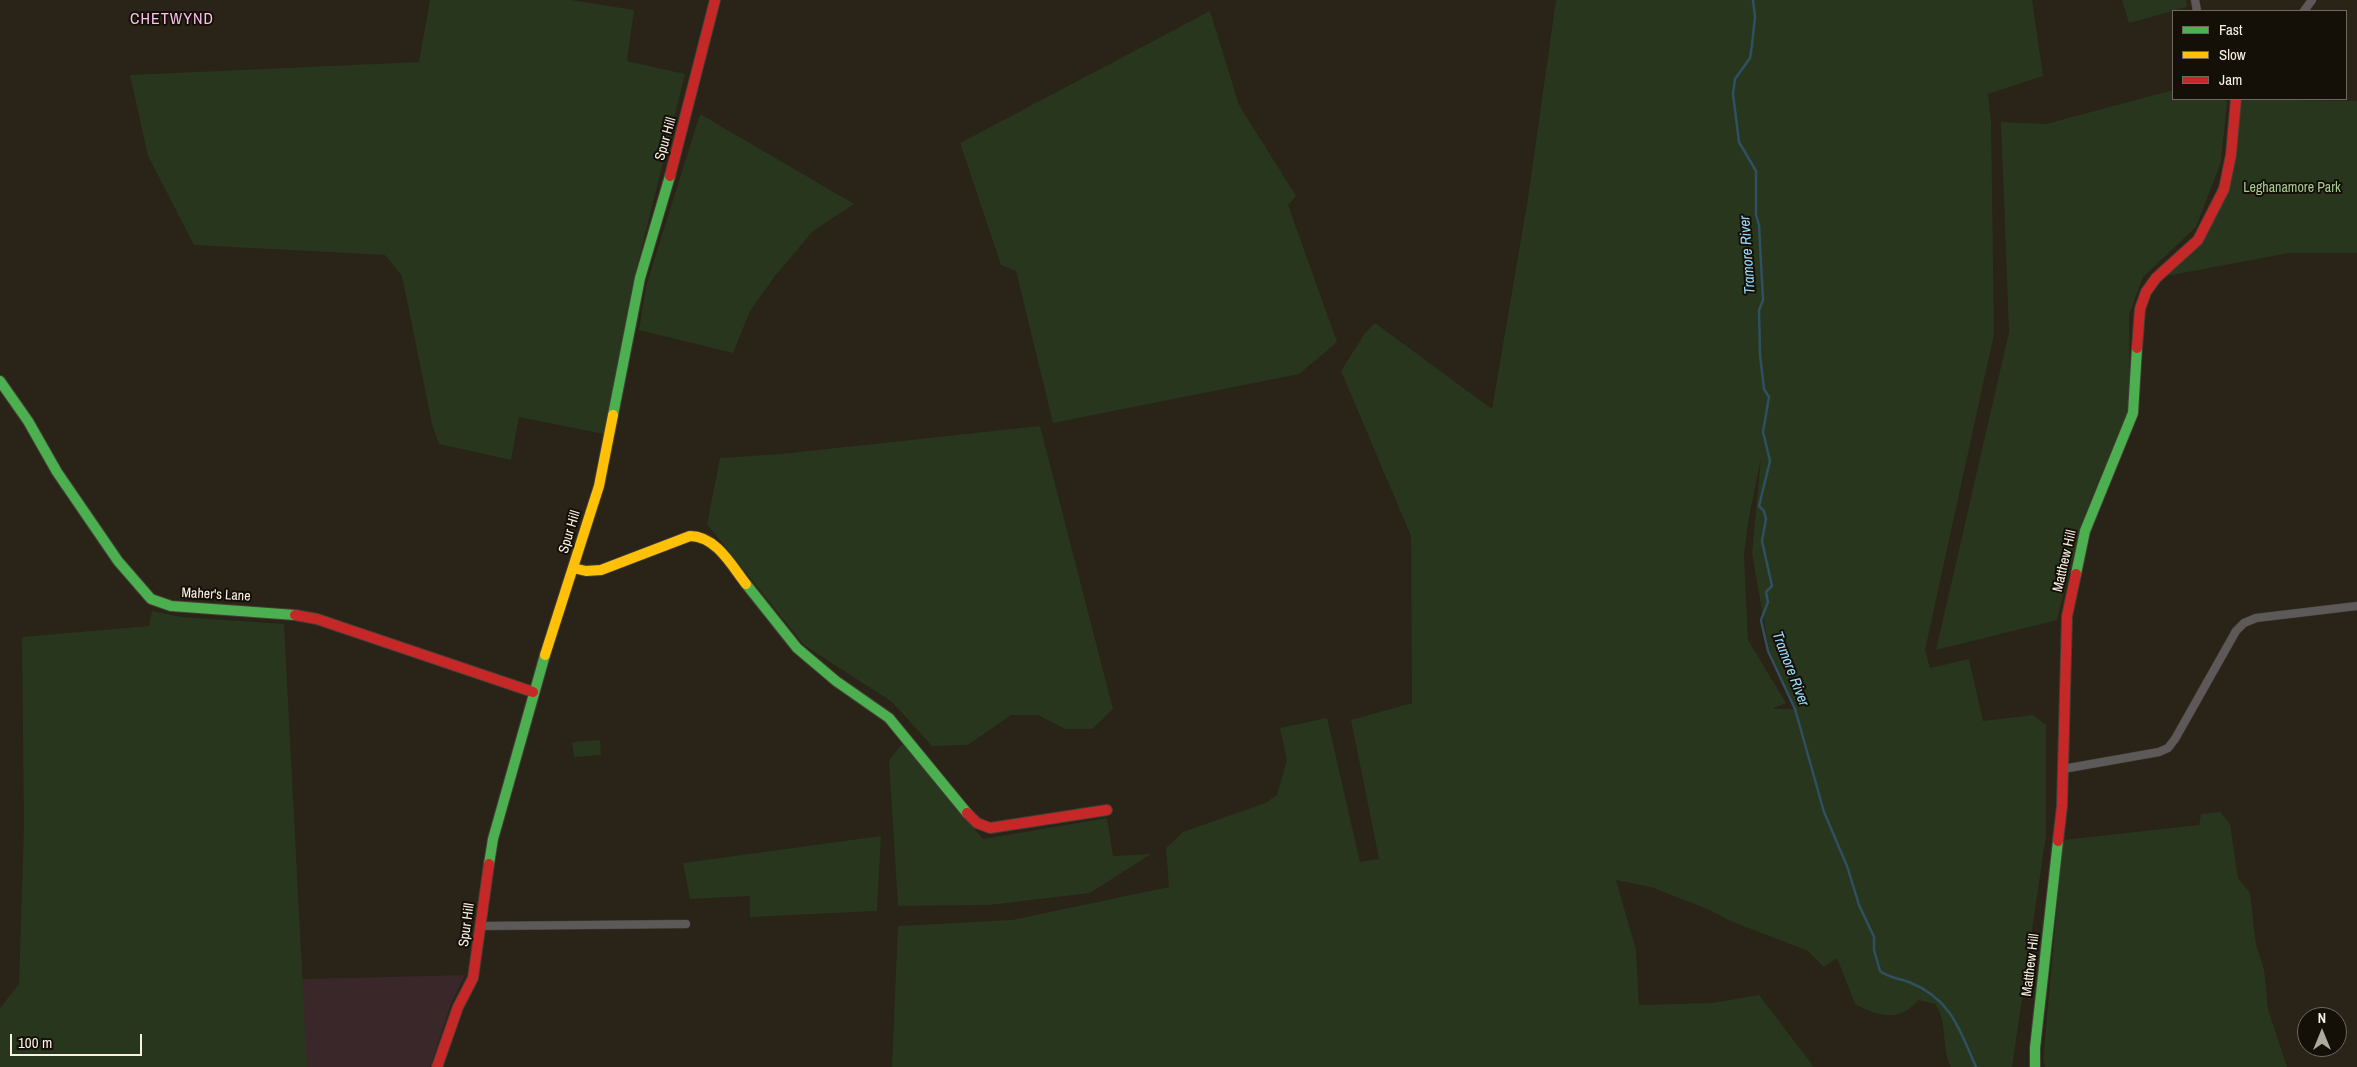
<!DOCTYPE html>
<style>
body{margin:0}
#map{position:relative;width:2357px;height:1067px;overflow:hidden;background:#292318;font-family:"Archivo Narrow",sans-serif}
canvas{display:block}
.legend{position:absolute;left:2172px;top:10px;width:175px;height:90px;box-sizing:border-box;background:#140f07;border:1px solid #6f695f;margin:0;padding:6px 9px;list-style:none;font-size:15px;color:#f8f1e4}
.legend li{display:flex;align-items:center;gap:10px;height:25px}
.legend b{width:25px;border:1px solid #6f695f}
.north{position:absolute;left:2297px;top:1007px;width:50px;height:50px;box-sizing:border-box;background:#140f07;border:1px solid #6f695f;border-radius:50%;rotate:0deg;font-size:14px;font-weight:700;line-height:20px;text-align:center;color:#f8f1e4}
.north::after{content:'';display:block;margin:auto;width:18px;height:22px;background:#b0a99d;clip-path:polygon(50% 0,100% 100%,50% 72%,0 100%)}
.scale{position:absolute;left:10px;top:1034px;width:132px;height:22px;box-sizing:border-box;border:2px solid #f8f1e4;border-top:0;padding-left:6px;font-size:15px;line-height:18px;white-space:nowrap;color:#f8f1e4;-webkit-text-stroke:4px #140f07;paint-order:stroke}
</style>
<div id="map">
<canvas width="2357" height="1067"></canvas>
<ul class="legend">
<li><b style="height:6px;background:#4caf50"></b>Fast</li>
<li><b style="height:6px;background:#ffc107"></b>Slow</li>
<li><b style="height:6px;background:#c62828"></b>Jam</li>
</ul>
<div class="north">N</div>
<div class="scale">100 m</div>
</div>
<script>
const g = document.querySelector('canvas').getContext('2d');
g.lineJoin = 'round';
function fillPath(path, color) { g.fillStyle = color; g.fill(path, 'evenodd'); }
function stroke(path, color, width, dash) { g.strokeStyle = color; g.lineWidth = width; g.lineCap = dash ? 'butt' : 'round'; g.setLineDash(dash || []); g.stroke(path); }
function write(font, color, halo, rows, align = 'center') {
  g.font = font + ' "Archivo Narrow",sans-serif'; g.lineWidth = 4; g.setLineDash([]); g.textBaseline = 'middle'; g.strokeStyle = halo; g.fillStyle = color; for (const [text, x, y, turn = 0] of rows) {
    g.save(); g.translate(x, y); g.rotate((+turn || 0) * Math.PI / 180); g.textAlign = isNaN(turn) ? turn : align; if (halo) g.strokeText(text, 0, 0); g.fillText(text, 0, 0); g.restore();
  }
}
fillPath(new Path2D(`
 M465 975 451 1004 430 1067H304L301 979Z`), '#392729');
fillPath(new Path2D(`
 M430 0H571L634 10 627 61 685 74 632 287 604 434 519 417 511 460 439 444 432 424 402 276 385 255 194 245 148 156 130 75 419 62Z
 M1556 0H2032L2043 76 1988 94 1991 121 1994 334 1925 650 1930 668 1969 659 1983 721 2033 715 2046 725V835L2012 1067H1951C1940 1046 1949 1024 1935 1004L1918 1000C1900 1023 1877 1016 1855 1004L1837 958 1824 967 1808 951 1728 920 1712 911 1651 887 1616 880 1636 950 1639 1005 1712 1003 1759 995 1814 1067H892L898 926 1012 920 1169 887 1166 848 1183 832 1265 803 1277 795 1287 760 1280 728 1327 718 1360 862 1379 859 1351 720 1412 703 1411 536 1341 371 1365 333 1375 323 1492 409 1528 198ZM1761 458 1752 553 1769 650 1796 709H1772L1786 703 1748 640 1744 555 1748 522Z
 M2122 0H2186L2187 7 2129 23Z
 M1210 11 1239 105 1296 196 1288 205 1337 342 1299 374 1053 423 1016 271 1001 265 960 143Z
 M2173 90V99H2224L2227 102 2221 162 2196 227 2143 277 2129 315 2130 406 2083 519 2057 620 1936 650 2009 332 2001 122 2046 124Z
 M2236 99 2357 101V253H2289L2156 278 2198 240 2224 189Z
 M700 114 854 204 813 231 775 276 750 311 733 353 639 330 646 286Z
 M1040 426 1113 709 1092 729H1065L1038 715H1011L968 745 932 746 892 702 804 645 707 524 720 458 781 454Z
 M152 611 182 617 284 624 307 1067H0V1008L19 984 24 827 22 637 149 626Z
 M600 740 601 755 574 757 572 742Z
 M903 743 983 839 1107 818 1113 856 1151 854 1090 893 989 905 898 906 889 760Z
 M2220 812 2230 824 2238 878 2250 893 2256 945 2264 969 2268 1009 2287 1067H2045L2043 1060 2063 840 2199 825 2201 814Z
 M881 836 877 911 750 917V896L690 899 683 863Z`), '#28361d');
stroke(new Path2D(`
 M1753 0 1755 17 1752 45 1750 58 1735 79 1733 94 1739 142 1756 171V215L1759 225 1763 300 1759 310 1760 355 1764 389 1769 397 1763 432 1770 461 1759 506 1764 511 1766 519 1762 541 1772 586 1766 592 1768 602 1761 620 1768 651 1795 709 1824 812 1847 866 1859 905 1874 937V950L1880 971C1889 978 1898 978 1909 982 1951 999 1959 1028 1976 1067`), '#2f5060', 2.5);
const street = new Path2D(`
 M2195 0 2197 11
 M2304 11 2312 0
 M2063 769 2159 752 2168 748 2175 739 2236 631 2244 623 2256 618 2357 606
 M480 926 686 924`);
const fast = new Path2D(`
 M0 381 28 421 57 472 118 561 151 599 171 606 295 615
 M613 415 640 278 670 176
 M2076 574 2085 531 2133 413 2137 348
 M746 584 797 648 836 681 889 718 967 813
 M489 864 493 839 545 655
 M2035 1067V1048L2058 841`);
const slow = new Path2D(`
 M573 568 586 571 601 570 690 536C716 536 732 566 746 584
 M545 655 599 486 613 415`);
const jam = new Path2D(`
 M670 176 715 0
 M2137 348 2140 309 2146 292 2156 278 2198 240 2224 189 2231 155 2236 99
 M295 615 317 619 533 692
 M967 813 977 823 990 828 1107 810
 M2058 841 2062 806 2067 616 2076 574
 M437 1067 458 1007 473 978 489 864`);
stroke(street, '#443f36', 9);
stroke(fast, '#443f36', 12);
stroke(slow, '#443f36', 12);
stroke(jam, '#443f36', 12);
stroke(street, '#5d5959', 8);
stroke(fast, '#4caf50', 10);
stroke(slow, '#ffc107', 10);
stroke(jam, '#c62828', 10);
write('14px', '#f8f1e4', '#140f07', [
 ["Spur Hill",666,139,-74],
 ["Spur Hill",570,532,-73],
 ["Matthew Hill",2065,561,-77],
 ["Maher's Lane",216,595,3],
 ["Spur Hill",467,925,-82],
 ["Matthew Hill",2031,965,-83]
]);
write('14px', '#aacc97', '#140f07', [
 ["Leghanamore Park",2292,188]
]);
write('italic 15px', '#97dafc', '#140f07', [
 ["Tramore River",1748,255,-94],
 ["Tramore River",1790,669,69]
]);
g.letterSpacing = '1px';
write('16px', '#f8c2e9', '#140f07', [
 ["CHETWYND",172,20]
]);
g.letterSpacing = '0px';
</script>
